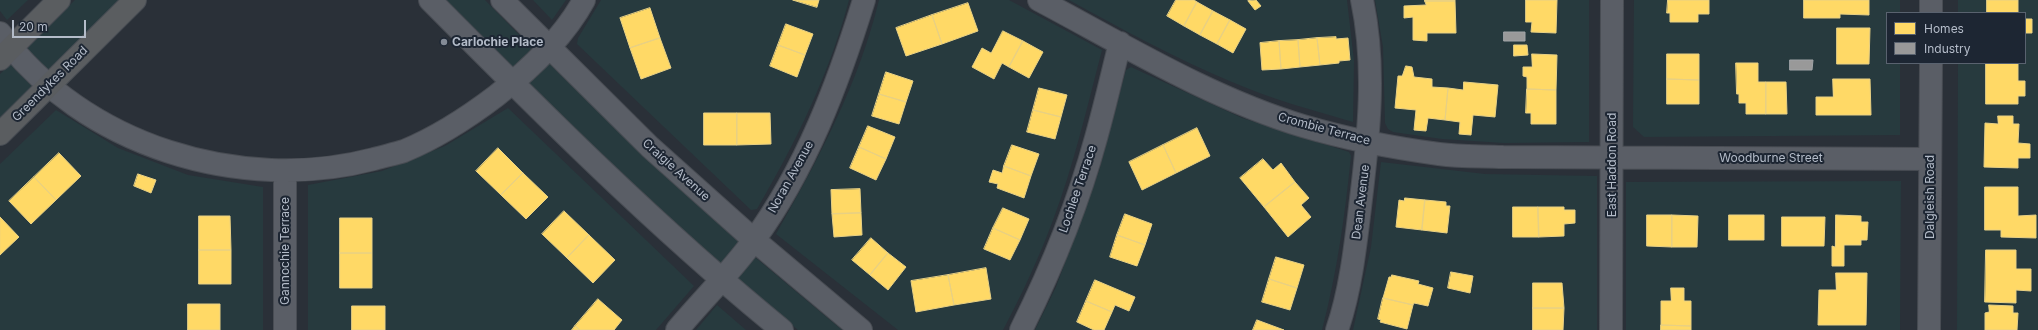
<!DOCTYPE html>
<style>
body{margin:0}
#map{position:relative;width:2038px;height:330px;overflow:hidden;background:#2a3038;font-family:Inter,sans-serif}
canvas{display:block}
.legend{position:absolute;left:1886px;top:12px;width:140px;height:52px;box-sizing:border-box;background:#1d2633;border:1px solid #59626f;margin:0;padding:5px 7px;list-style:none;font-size:12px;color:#b4bcc9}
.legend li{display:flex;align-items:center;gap:8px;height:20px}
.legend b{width:20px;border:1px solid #59626f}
.scale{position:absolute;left:12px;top:20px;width:74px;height:18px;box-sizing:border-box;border:2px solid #b4bcc9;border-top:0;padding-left:5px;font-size:12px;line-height:14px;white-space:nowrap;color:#b4bcc9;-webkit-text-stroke:3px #1d2633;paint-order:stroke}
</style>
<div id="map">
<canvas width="2038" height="330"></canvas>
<ul class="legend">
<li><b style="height:11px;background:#ffd966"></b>Homes</li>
<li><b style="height:11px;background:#999"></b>Industry</li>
</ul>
<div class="scale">20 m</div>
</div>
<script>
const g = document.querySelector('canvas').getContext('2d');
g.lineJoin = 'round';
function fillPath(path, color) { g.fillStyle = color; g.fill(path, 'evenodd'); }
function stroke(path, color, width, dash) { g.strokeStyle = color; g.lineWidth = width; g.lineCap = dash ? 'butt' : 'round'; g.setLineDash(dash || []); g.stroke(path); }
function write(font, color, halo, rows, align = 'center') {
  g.font = font + ' Inter,sans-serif'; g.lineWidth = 4; g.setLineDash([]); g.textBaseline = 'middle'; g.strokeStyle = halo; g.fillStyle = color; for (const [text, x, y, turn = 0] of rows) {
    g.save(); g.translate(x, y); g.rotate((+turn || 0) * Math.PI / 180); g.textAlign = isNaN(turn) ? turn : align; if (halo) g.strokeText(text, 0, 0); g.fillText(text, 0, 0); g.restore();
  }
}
fillPath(new Path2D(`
 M0 0H28L7 20 0 11Z
 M75 0H120L49 72 26 49Z
 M446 0H485L531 47V51L516 66H511Z
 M533 0H566L552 20Z
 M601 0H849C829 75 796 142 757 209L751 210 577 44 578 38Z
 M879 0H1009L1102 50C1087 107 1074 165 1053 220 1039 258 1022 294 1003 330H898L776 234C818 160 859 83 879 0Z
 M1069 0H1347L1354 61 1353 122C1312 110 1271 99 1232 82 1176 59 1122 29 1069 0Z
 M1375 0H1589V142L1504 143 1442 139 1393 132 1388 129 1385 123 1383 47Z
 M1634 0H1900V13H1887V63H1900V135L1644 137 1633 127Z
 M1958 0H2038V330H1957L1958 63H2025V13H1958Z
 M12 63 35 84 0 118V74Z
 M545 64H550L643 154 738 241 737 246 722 262H718L621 175 529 84 530 78Z
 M1131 67 1242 118 1349 152 1351 156C1345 215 1337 273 1322 330H1035L1056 287 1099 171 1126 70Z
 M508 108 694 286 656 330H308V185L382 171 445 146Z
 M56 110 118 148 188 175 263 187V330H0V164Z
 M1381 162 1485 174 1597 176V330H1353L1371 247Z
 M1901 181 1900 330H1626V182Z
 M750 258H756L842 330H798L738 279 736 273Z
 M717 305 746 330H696Z`), '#273a3e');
const homes = new Path2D(`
 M793 0H819L817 7Z
 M1176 0H1194L1197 2 1184 26 1167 16Z
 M1256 0 1261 6 1255 10 1248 1Z
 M1425 0H1455V1H1425Z
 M1526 0H1557L1556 33 1531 32 1532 22H1526Z
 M1668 0H1709V14H1698V22H1670V13H1667Z
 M1804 0H1869V15L1840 14V18H1804Z
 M1987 0H2018V13H1987Z
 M1425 1H1455L1456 33H1427V41L1413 40V17L1404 18V6L1426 5Z
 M1197 2 1213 11 1200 35 1184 26Z
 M968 3 978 31 942 44 932 15Z
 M650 8 660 38 630 48 620 18Z
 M1213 11 1230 20 1217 44 1200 35Z
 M932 15 942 44 906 56 896 28Z
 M2025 19H2032V33H2025Z
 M1230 20 1246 29 1233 53 1217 44Z
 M786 24 813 34 805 55 778 45Z
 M1837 28H1870L1869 64H1837Z
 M1003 31 1023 41 1009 67 1002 63 994 79 972 67 982 48 991 53Z
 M1336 37V39L1348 38 1350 60 1339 61V63L1320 65 1317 38Z
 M660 38 671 68 641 79 630 48Z
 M1317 38 1320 65 1300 67 1298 40Z
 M1298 40 1300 67 1281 69 1279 41Z
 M1023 41 1043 52 1029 78 1009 67Z
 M1279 41 1281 69 1262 70 1260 43Z
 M778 45 805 55 797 77 770 66Z
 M1514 45H1527L1528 55 1514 56Z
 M1532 54 1557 55 1556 90 1527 89V77L1523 76V67H1532Z
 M1667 54H1699V80L1667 79Z
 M1736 63H1758V82H1766V114H1746V103H1739V94H1737Z
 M1986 63H2018V81H2025V96H2018V104H1986Z
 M1406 66 1412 67 1414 77 1432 79V87L1448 88 1445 120 1428 118 1426 131 1414 130 1416 110 1395 108 1398 76H1402Z
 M886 72 913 81 906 102 879 94Z
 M1667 79 1699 80V104H1667Z
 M1833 79H1870L1871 115H1816V97H1833Z
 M1464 82 1498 85 1495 117 1473 115 1471 135 1459 134 1460 122 1445 120 1448 88 1463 90Z
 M1766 82H1786L1787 114H1766Z
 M1039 88 1067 95 1061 117 1033 110Z
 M1527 89 1556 90V124H1531V113H1526Z
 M879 94 906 102 899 124 872 116Z
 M1033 110 1061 117 1055 139 1027 132Z
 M704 113H737V145H704Z
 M737 113H770L771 144 737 145Z
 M1998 116H2013V124H2019L2018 143 2030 144V158H2018V168L1984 167 1985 123 1998 124Z
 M868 126 895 137 886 159 859 147Z
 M1197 128 1210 156 1176 173 1163 145Z
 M1012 145 1039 154 1031 176 1004 166Z
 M1163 145 1176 173 1142 190 1129 162Z
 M859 147 886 159 876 180 850 168Z
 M498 148 523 173 501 195 476 171Z
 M59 153 81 176 56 200 34 177Z
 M1263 159 1273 170 1281 163 1295 182 1264 207 1240 178Z
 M1004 166 1031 176 1024 198 997 188 998 184 989 182 993 170 1002 173Z
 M523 173 548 197 526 219 501 195Z
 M138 174 156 180 151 193 134 186Z
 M34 177 56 200 31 224 9 201Z
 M1295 182 1309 198 1301 205 1311 217 1288 237 1264 207Z
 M1985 187H2018V216L2036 215V238L2001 237V230H1985Z
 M860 189 861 213 832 214 831 190Z
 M1405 198 1425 200 1422 230 1396 227 1399 200 1404 201Z
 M1425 200 1446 202V206H1450L1447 233 1422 230Z
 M1513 207H1538L1539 237H1513Z
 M1538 207H1564V210H1575V223L1564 224V236L1539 237Z
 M1003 208 1029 219 1020 240 993 228Z
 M564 211 589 235 567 258 542 234Z
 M861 213 862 235 834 237 832 214Z
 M1125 214 1152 224 1145 245 1117 235Z
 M1647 215H1672V247L1647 246Z
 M1672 215 1698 216 1697 247H1672Z
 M1729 215H1764V240H1729Z
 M1836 215 1861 216V222H1868L1867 240H1861V245H1844V266H1832V246L1835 247Z
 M199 216H230L231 250H199Z
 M0 217 19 237 0 255Z
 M1782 217H1825L1824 246H1782Z
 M340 218H372V253H340Z
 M993 228 1020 240 1010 260 984 249Z
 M589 235 615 260 593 283 567 258Z
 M1117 235 1145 245 1137 266 1110 257Z
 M871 238 888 253 870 275 852 260Z
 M199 250H231V284H199Z
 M1986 250H2016V269H2031V291L2016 290V303L1985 302Z
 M340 253H372V288H340Z
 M888 253 906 267 888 290 870 275Z
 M1276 257 1304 265 1297 288 1269 279Z
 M986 268 991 299 954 305 948 275Z
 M1451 272 1473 276 1470 293 1448 288Z
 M1836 273H1867L1866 325H1818L1819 290H1836Z
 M948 275 954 305 916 312 911 281Z
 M1392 275 1419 281 1418 284 1433 288 1428 306 1414 303 1413 305 1383 298 1389 277H1391Z
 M1269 279 1297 288 1290 310 1262 302Z
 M1095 280 1135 297 1129 311 1115 305 1112 312 1086 301Z
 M1533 283H1562L1564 308H1533Z
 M1671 288H1684V301H1691V326L1661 325V301H1671Z
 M1383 298 1413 305 1407 329 1380 322 1381 320 1378 319Z
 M598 299 622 320 614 330H580L575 326Z
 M1086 301 1112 312 1104 330H1094L1077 322Z
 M188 304H220V330H188Z
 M1989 305 2013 306V313H2018L2017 330H1985V313L1989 312Z
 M352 306H385V330H352Z
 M1533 308H1564L1563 330H1533Z
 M1257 320 1284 330H1253Z
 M1661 325 1691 326V330H1661Z
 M575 326 580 330H572Z`);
fillPath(homes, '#ffd966');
stroke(homes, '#e8d084', 1);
const industry = new Path2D(`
 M1504 32H1525V41H1504Z
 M1790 60H1813L1812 70H1790Z`);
fillPath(industry, '#999');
stroke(industry, '#a1a4a7', 1);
const minor = new Path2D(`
 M430 0C543 114 657 228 782 330
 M502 0 650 147 754 240 861 330
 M1039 0C1124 45 1210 98 1303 126 1347 139 1394 148 1439 154 1460 157 1482 156 1503 157L1930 159
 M1931 13V0
 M0 33C83 146 241 194 374 159 384 156 395 154 404 151 438 137 467 118 496 96 529 70 564 37 584 0
 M285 172V330
 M677 330C702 300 731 272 754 240 806 169 838 84 864 0
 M1021 330C1052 268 1078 204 1096 138 1105 106 1112 75 1120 43
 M1337 330C1351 290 1356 241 1361 199 1369 133 1376 66 1362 0
 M1611 330 1612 0
 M1929 330 1931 63`);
const highway = new Path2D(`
 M0 59 59 0
 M0 134 135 0`);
stroke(minor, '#484c53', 24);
stroke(highway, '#474c53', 24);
stroke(minor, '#5a5e66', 22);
stroke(highway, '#5a5d60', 22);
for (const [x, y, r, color] of [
 [444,42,4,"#848b96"]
]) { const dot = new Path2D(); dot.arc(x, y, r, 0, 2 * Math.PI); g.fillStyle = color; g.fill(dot); stroke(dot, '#1d2633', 1.5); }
write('bold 12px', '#b4bcc9', '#1d2633', [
 ["Carlochie Place",452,42]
], 'left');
write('12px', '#b4bcc9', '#1d2633', [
 ["Greendykes Road",50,84,-45],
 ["Crombie Terrace",1324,129,15],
 ["Woodburne Street",1771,158],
 ["East Haddon Road",1612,165,-90],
 ["Craigie Avenue",676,170,42],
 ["Noran Avenue",791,177,-61],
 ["Lochlee Terrace",1078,189,-71],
 ["Dalgleish Road",1930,197,-90],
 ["Dean Avenue",1361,202,-83],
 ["Gannochie Terrace",285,251,-90]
]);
</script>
